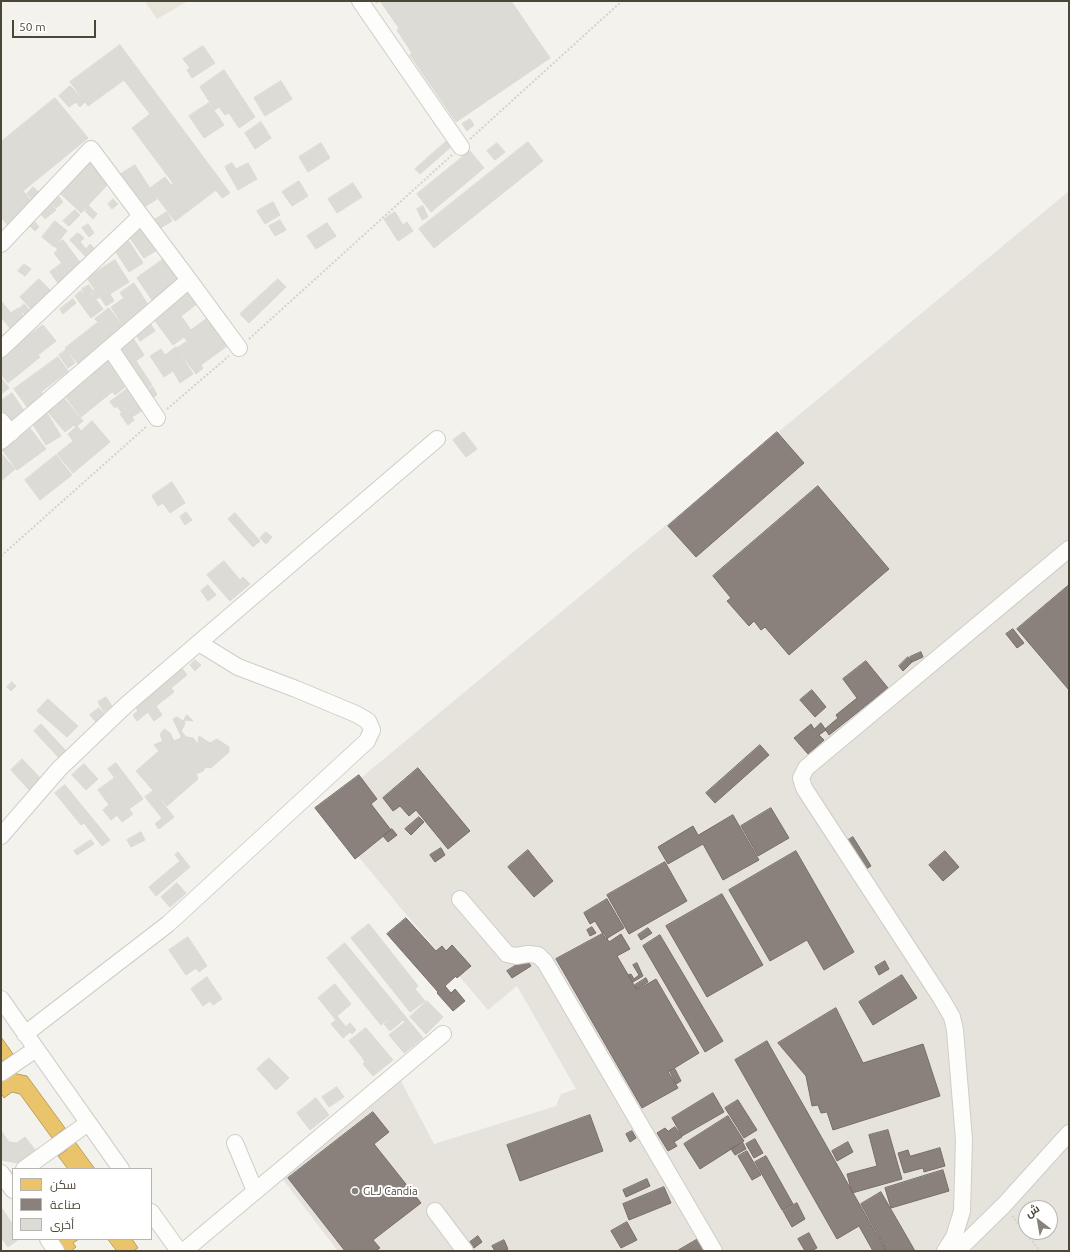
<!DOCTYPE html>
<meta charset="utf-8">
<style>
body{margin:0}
#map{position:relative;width:1070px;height:1252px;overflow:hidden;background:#f3f2ed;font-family:Ubuntu,Cairo,sans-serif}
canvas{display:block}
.frame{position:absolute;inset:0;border:2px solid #4b4637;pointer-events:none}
.legend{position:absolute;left:12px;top:1168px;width:140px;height:72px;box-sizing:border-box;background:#fff;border:1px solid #b7b5af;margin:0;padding:5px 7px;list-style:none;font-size:12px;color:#4b4637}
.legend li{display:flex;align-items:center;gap:8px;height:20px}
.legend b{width:20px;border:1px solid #b7b5af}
.north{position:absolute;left:1018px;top:1200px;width:40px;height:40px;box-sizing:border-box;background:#fff;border:1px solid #b7b5af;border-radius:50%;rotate:329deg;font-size:11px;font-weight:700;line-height:16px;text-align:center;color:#4b4637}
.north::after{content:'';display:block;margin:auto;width:14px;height:18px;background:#868277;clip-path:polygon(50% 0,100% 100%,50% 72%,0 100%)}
.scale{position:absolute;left:12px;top:20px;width:84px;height:18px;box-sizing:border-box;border:2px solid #4b4637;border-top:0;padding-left:5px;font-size:12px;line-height:14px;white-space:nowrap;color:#4b4637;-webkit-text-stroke:3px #fff;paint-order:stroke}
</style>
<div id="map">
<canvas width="1070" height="1252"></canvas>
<div class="frame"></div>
<ul class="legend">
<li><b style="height:11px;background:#e9c46a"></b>سكن</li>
<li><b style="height:11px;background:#8a817c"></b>صناعة</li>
<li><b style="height:11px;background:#dddbd5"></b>أخرى</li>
</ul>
<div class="north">ش</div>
<div class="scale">50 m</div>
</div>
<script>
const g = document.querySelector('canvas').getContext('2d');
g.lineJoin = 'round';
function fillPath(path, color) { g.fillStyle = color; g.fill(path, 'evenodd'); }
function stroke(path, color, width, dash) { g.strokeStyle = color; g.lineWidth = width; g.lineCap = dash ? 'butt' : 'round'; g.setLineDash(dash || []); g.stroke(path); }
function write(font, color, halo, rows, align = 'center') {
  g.font = font + ' Ubuntu,sans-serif'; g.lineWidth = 4; g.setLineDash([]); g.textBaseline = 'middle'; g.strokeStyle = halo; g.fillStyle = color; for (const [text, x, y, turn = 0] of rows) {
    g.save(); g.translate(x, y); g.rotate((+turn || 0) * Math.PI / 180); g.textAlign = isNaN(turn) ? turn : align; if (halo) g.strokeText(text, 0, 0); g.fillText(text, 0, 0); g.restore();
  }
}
fillPath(new Path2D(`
 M145 1H188L157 19Z`), '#e7e5da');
fillPath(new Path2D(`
 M1069 191V1251H338L281 1177 400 1079 434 1144 556 1106 561 1094 576 1089 517 986 488 1010 399 906 321 811ZM1026 1208H1050V1232H1026Z`), '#e6e3dd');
const homes = new Path2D(`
 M1 1037 13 1054 1 1062Z
 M12 1073 27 1076 65 1128 52 1138 20 1094 12 1092 4 1098 1 1093V1082Z
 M73 1139 95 1169H68L58 1156 67 1150 64 1146Z
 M56 1239H79L73 1243 76 1247 71 1251H65Z
 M108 1239H132L138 1248 133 1251H117Z`);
fillPath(homes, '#e9c46a');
stroke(homes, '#ba9e5b', 1);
const industry = new Path2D(`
 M777 432 804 463 696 557 668 526Z
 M818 486 889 569 789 655 765 627 761 630 754 621 749 626 727 601 731 598 713 576Z
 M1069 585V690L1017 629Z
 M1013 629 1024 643 1017 648 1006 634Z
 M921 652 923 657 912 662 910 657Z
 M908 657 912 662 903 671 899 666Z
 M866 661 888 688 829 735 825 729 838 718 836 715 857 698 843 679Z
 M812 690 826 707 815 717 800 700Z
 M821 723 826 730 819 735 824 740 808 754 794 738 811 724 814 729Z
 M760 745 769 755 715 803 706 793Z
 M418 768 470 831 448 849 416 810 409 816 400 806 393 811 383 798Z
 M359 775 377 799 371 804 391 830 355 859 315 808Z
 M771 808 789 838 758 856 741 826Z
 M733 815 759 860 723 880 703 844 668 864 658 847 693 826 698 835Z
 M419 817 424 822 411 835 405 829Z
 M392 829 397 835 388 842 383 836Z
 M853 837 871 866 863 871 845 842Z
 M441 848 445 855 435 862 430 855Z
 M528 850 553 881 534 897 508 867Z
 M796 851 854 952 824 970 807 940 770 961 729 890Z
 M945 851 959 867 943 881 929 865Z
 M665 862 687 901 629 934 607 895Z
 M722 894 763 965 707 997 666 926Z
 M607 899 624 928 606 939 595 921 590 924 584 913Z
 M406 918 436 951 442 946 446 951 452 945 471 966 457 978 456 976 445 986 451 993 455 989 465 1001 453 1011 437 993 438 992 387 934Z
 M592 927 596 933 590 936 587 930Z
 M648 928 652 933 641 940 638 935Z
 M604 933 609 942 621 934 630 949 617 956 637 990 656 979 699 1053 668 1072 678 1088 642 1108 556 959Z
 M660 935 723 1041 705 1052 643 946Z
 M526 959 531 966 512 978 507 971Z
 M885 961 889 969 879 975 875 967Z
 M637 963 643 976 633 982 628 975 631 974 634 979 639 975 633 965Z
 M902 975 917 998 873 1025 859 1002Z
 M646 978 648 982 637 989 635 985Z
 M836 1008 863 1063 923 1044 940 1096 833 1130 827 1112 821 1113 818 1105 812 1106 806 1076 778 1043Z
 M767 1041 886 1251H873L859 1226 837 1239 735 1060Z
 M675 1069 681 1081 676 1084 670 1072Z
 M713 1093 724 1112 682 1136 672 1118Z
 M738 1100 757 1130 744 1138 725 1108Z
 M373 1112 389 1132 374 1144 421 1203 373 1240 380 1248 375 1251H345L288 1178Z
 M590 1115 603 1151 520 1181 507 1145Z
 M728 1116 744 1141 700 1169 684 1144Z
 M675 1127 682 1137 674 1142 677 1146 668 1151 657 1133 665 1128 668 1131Z
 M888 1130 902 1179 852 1193 847 1174 877 1166 869 1135Z
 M632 1131 636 1138 630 1142 626 1134Z
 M755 1139 763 1153 754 1158 746 1144Z
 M848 1142 853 1152 837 1161 832 1151Z
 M743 1143 746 1149 735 1155 731 1149Z
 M940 1148 945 1166 924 1172 923 1168 904 1173 898 1153 908 1150 910 1156Z
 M747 1151 761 1175 752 1180 738 1156Z
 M766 1156 793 1204 782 1210 755 1162Z
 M943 1170 949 1191 891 1208 885 1188Z
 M647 1179 650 1186 626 1197 623 1190Z
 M664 1187 671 1203 629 1220 623 1204Z
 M881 1192 915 1251H887L861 1204Z
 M797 1203 805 1219 792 1227 783 1211Z
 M627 1222 637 1240 621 1248 611 1231Z
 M809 1233 817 1248 811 1251H805L798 1239Z
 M478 1236 482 1242 474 1248 470 1242Z
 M698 1239 705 1251H677Z
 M504 1240 508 1249 504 1251H495L492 1246Z`);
fillPath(industry, '#8a817c');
stroke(industry, '#776f67', 1);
const building = new Path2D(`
 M375 1H511L550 58 456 122 410 55 412 53 397 30 399 28 380 1 377 3Z
 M120 45 230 193 222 198 216 190 175 221 150 188 165 177 171 185 173 183 132 128 150 114 124 80 88 106 70 82Z
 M203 46 215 63 192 78 187 70 190 68 183 59Z
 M224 70 255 117 239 128 229 113 225 115 219 107 215 110 200 87Z
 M281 81 292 99 265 116 254 98Z
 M70 86 85 102 80 107 76 102 69 107 59 96Z
 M55 98 88 138 23 191 34 204 8 226 1 217V142Z
 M209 103 224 125 204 138 189 116Z
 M470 119 474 125 467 131 462 124Z
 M261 122 271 138 255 149 245 133Z
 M448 140 452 146 420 174 415 169Z
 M528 142 543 161 434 248 419 229Z
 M321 143 330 158 308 172 299 157Z
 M497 143 505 152 495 160 487 151Z
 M470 151 484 168 431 212 417 194Z
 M88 161 110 182 81 213 59 192Z
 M232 163 236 169 248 163 257 179 238 190 225 167Z
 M135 165 157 199 141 209 119 175Z
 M299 181 308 196 292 206 282 192Z
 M353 183 362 197 337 213 328 199Z
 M33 187 41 194 34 201 27 194Z
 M59 197 63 202 56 208 52 203Z
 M113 199 118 204 112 209 108 204Z
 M273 202 280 215 265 224 257 211Z
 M51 204 56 210 45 219 40 213Z
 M89 206 97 214 93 219 85 211Z
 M423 206 428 217 422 220 417 209Z
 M75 210 80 215 69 226 63 221Z
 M167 212 172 221 159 229 154 220Z
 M395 212 403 225 407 222 413 231 398 241 384 219Z
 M280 220 286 230 275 236 269 226Z
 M55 221 67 231 54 247 42 237Z
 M35 222 39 227 35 231 30 226Z
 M327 223 336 236 316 249 307 236Z
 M88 224 94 233 89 237 82 228Z
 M142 227 157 250 144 258 128 235Z
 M78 233 84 238 80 242 86 249 90 244 94 248 85 256 70 240Z
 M63 240 83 266 71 275 54 253 58 250 55 246Z
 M128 240 143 263 129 272 114 249Z
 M165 258 182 284 154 303 137 278Z
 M115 260 129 282 110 294 114 301 106 306 100 297 96 299 92 292 95 290 87 278Z
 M62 263 72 278 60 286 50 272Z
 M24 264 31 269 25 276 18 271Z
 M39 279 54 294 34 312 20 297Z
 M278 279 286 287 249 323 240 314Z
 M134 283 150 308 124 327 111 307 124 298 120 293Z
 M89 285 93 291 85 295 82 289Z
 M188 289 198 303 181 316 191 330 207 318 227 346 201 365 203 368 196 374 177 348 187 341 184 337 173 345 153 318Z
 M81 291 85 296 90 292 103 309 91 318 75 296Z
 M73 299 76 303 63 314 60 309Z
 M1 301 11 313 18 308 27 321 13 332 1 317Z
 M24 304 33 314 29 318 19 309Z
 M109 308 126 331 80 366 65 348 98 322 95 319Z
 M150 323 155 331 140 341 135 333Z
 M43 325 56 341 38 355 40 357 8 383 1 374V360L9 353 8 351Z
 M133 338 144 355 136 361 152 385 144 391 116 349Z
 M176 347 193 374 180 383 173 371 164 377 150 356 161 349 165 355Z
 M66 350 75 363 68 368 59 355Z
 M58 357 68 371 41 392 46 399 30 411 14 389Z
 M109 357 127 377 121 382 125 387 115 395 94 369Z
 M95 371 112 392 81 417 64 395Z
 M1 378 9 388 1 394Z
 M153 387 157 395 150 399 145 391Z
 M127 389 143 410 132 417 134 420 128 425 120 414 122 413 117 406 115 408 110 402Z
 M12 393 25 412 11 422 1 408V401Z
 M63 397 83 421 76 427 74 425 65 432 47 411Z
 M47 413 61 436 46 445 32 423Z
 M92 421 110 442 73 473 57 454 73 441 68 434 77 426 81 431Z
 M29 427 46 449 17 470 1 448Z
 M464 432 477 449 466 457 453 440Z
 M1 453 15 469 1 481Z
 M56 455 72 475 40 500 25 480Z
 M172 482 185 503 170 513 163 503 158 506 152 496Z
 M186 512 192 520 185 525 180 517Z
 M235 513 260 541 253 547 228 519Z
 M266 532 272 537 266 544 260 538Z
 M224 561 240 580 243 577 250 584 230 601 207 575Z
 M208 585 216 595 208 601 201 591Z
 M195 660 201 665 195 671 190 665Z
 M181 667 187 675 171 688 174 692 156 706 162 715 154 721 148 712 137 721 133 715 138 711 134 705Z
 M12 682 16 686 11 691 7 687Z
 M106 697 112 706 104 712 98 702Z
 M48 699 78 726 67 737 37 711Z
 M99 708 105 715 96 722 90 715Z
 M187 715 193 721 185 720 184 726 181 731 186 737 193 738 198 744 199 736 210 743 217 739 229 747V752L211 768 206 767 203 771 196 774 198 779 167 806 136 771 159 751 154 745 163 741 160 735 164 729 170 733 174 741 181 738V736L173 719 177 717 183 721Z
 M41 724 67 752 60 759 34 731Z
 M22 759 43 781 31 792 11 770Z
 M116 763 122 771 114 777 108 769Z
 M84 764 98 779 86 790 72 775Z
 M123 772 143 799 129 809 133 814 122 822 98 790Z
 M65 785 110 840 102 846 84 823 81 825 55 793Z
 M153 791 174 817 159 829 155 824 162 818 145 797Z
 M109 805 117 815 111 820 103 810Z
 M141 832 145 840 131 847 127 840Z
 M91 840 94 844 77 855 74 851Z
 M178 852 190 867 156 896 149 887 180 861 175 855Z
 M177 883 186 893 170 907 161 897Z
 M369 924 418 986 415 989 425 1001 410 1012 351 938Z
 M188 937 207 966 199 972 196 968 186 975 169 950Z
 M345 943 423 1038 404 1053 389 1035 405 1022 403 1020 390 1031 384 1024 389 1020 388 1019 381 1025 327 958Z
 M207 977 222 999 213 1005 210 1001 203 1006 191 989Z
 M335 984 351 1004 337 1016 350 1032 343 1038 331 1024 336 1020 318 998Z
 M427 1001 443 1017 426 1034 410 1017Z
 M350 1023 356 1030 352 1034 346 1027Z
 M366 1028 393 1060 373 1076 363 1064 365 1062 362 1057 349 1041Z
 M269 1058 289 1078 276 1090 257 1069Z
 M337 1087 344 1097 329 1107 322 1097Z
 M316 1098 329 1115 310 1130 297 1113Z
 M1 1131 9 1142 17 1143 25 1137 35 1150 19 1163 1 1160Z
 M1 1207 13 1225V1239H19L8 1247 1 1237Z`);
fillPath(building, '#dddbd5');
stroke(building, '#dcd9d2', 1);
const minor = new Path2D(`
 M360 1 461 147
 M1 244 91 149 189 280 239 348
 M110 348 157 418
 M1 349 141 216
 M1 421 11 433
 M1 441 189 280
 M1 836 59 769 126 705 437 439
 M460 899 507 954 516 956 528 954 538 955 545 962 714 1251
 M1 999 121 1169
 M25 1034 168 924 367 741 372 730 368 721 356 714 296 689 238 667 199 643
 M1 1073 36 1049
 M235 1143 255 1191
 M24 1169 88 1123
 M1 1173 13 1190
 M435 1211 465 1251
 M151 1212 179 1251
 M48 1239 56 1251
 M184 1251 443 1034
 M945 1251 954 1237 962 1211 964 1140 955 1030 952 1017 941 998 804 788 801 778 806 768 1069 549
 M957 1251 1004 1205 1069 1133`);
stroke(minor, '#cfcdc7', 18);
stroke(new Path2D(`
 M470 139 622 1
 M249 339 452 155
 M167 409 229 356
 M1 556 147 426
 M1012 1216 1040 1251`), '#d3d2cb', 2, [2, 2]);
stroke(minor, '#fdfdfc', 16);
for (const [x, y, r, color] of [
 [355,1191,4,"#868277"]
]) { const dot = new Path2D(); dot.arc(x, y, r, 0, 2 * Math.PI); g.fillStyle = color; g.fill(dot); stroke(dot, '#fff', 1.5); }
write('11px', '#4b4637', '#fff', [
 ["GLJ Candia",363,1191]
], 'left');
</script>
